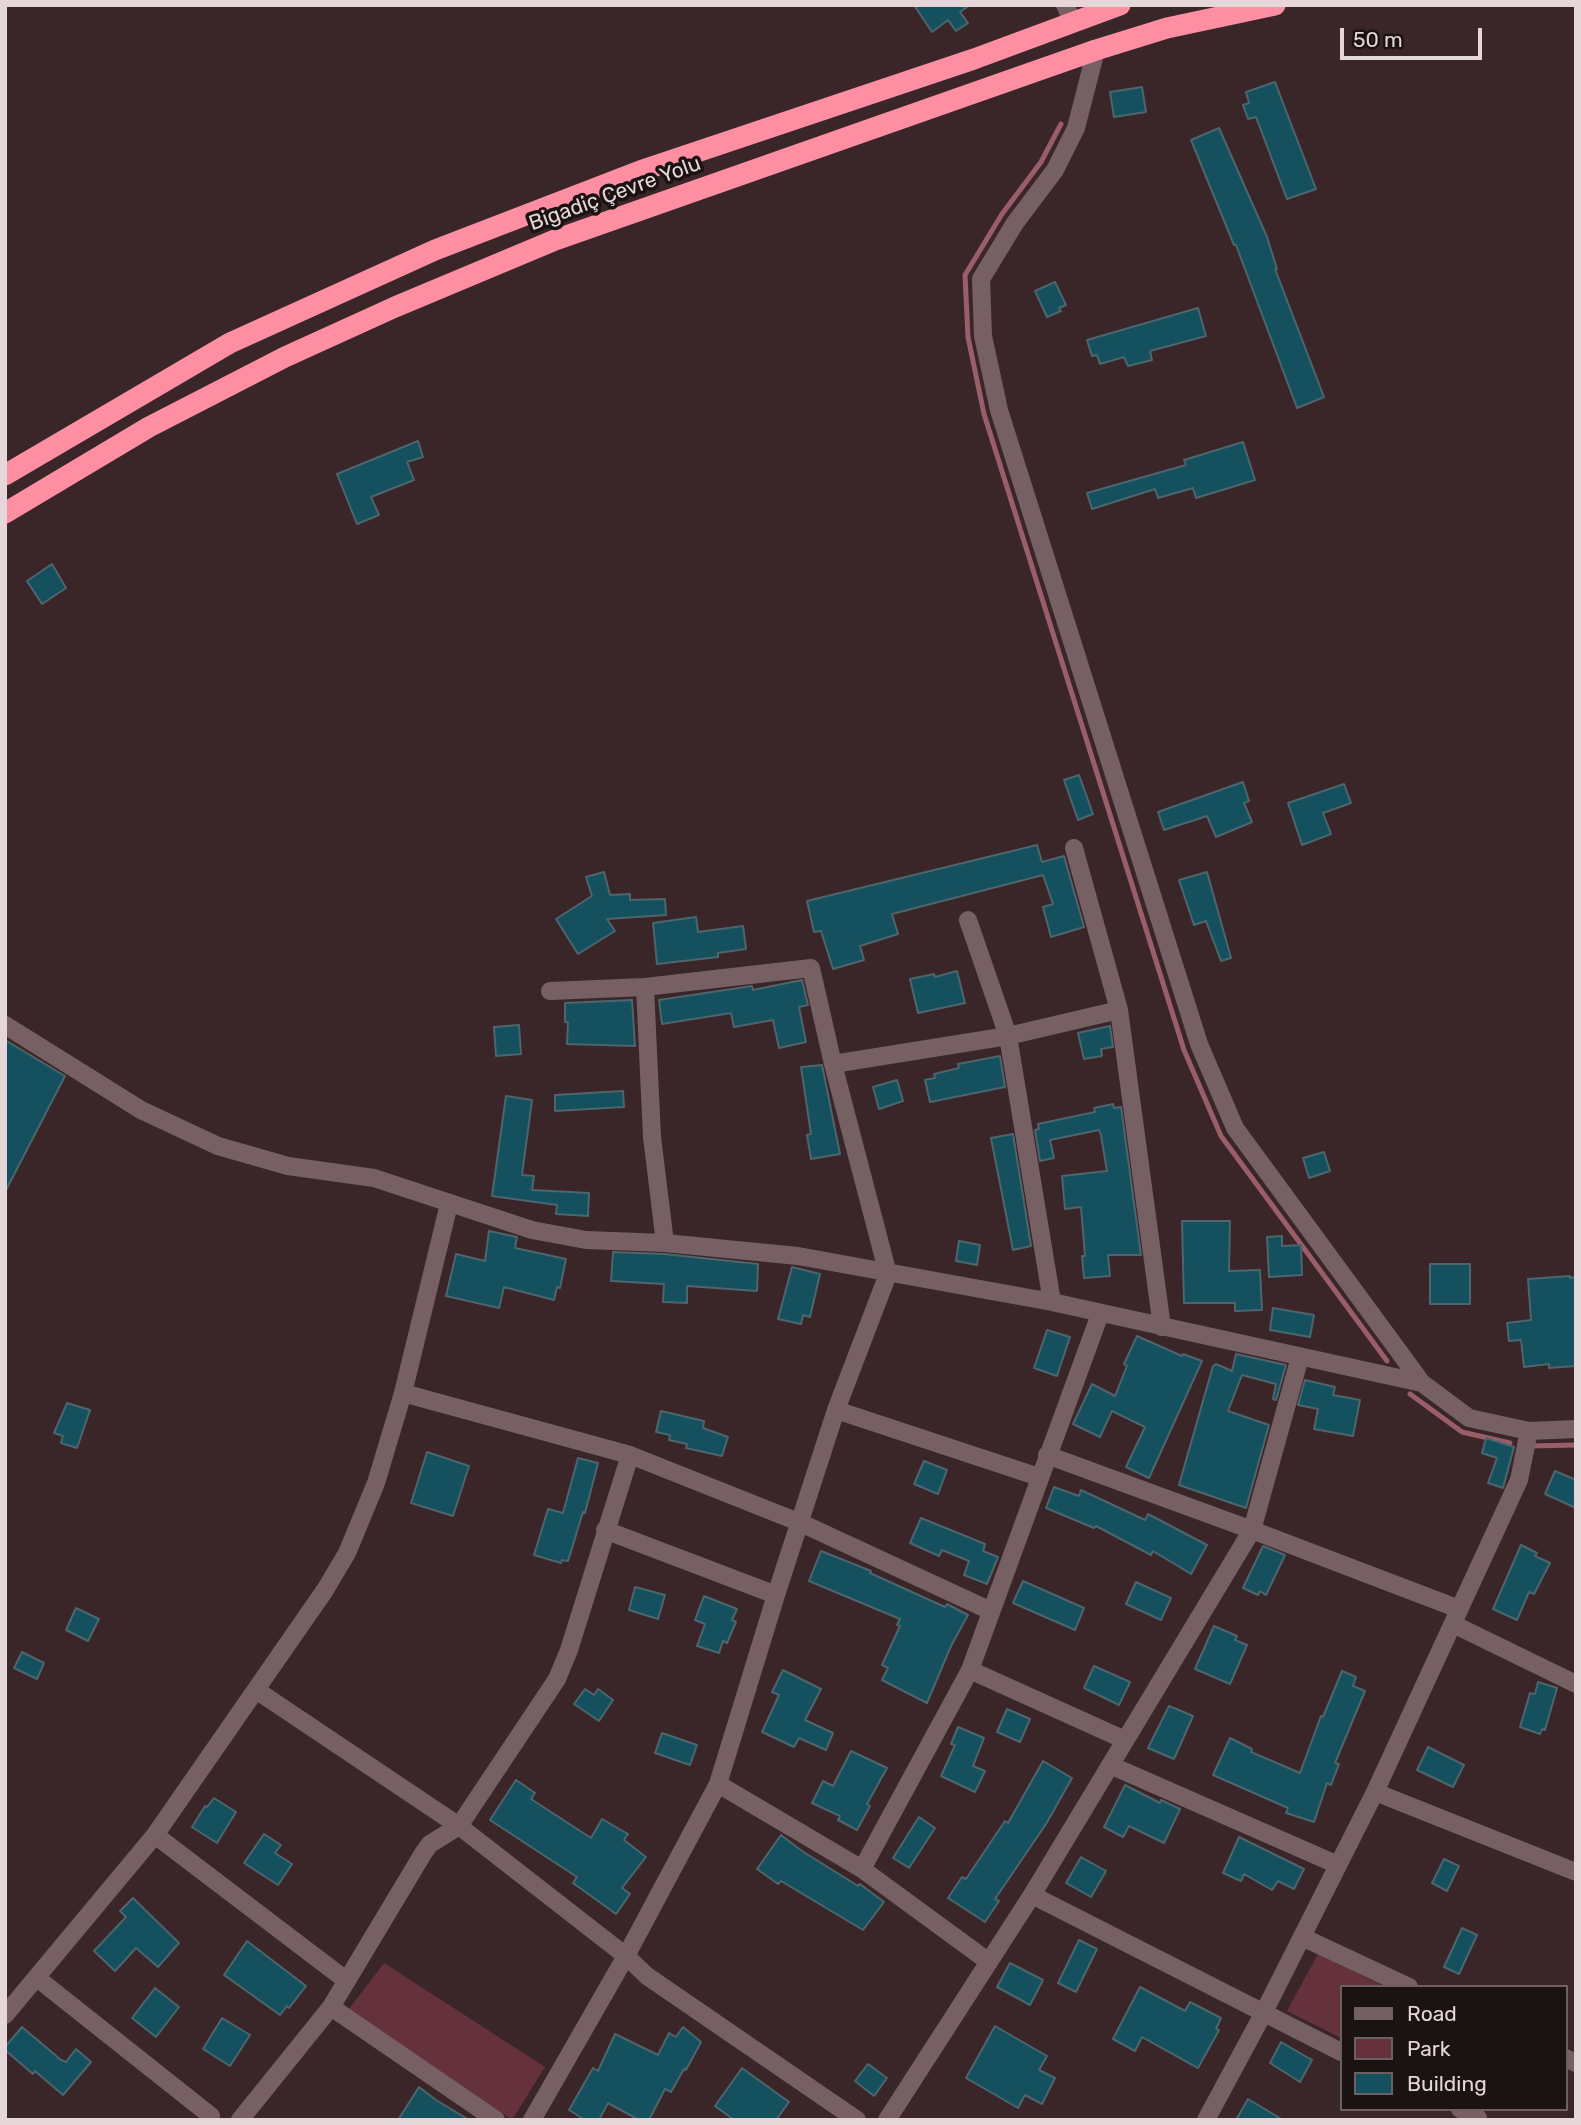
<!DOCTYPE html>
<meta charset="utf-8">
<style>
body{margin:0}
#map{position:relative;width:1581px;height:2125px;overflow:hidden;background:#3a2629;font-family:Rubik,sans-serif}
canvas{display:block}
.frame{position:absolute;inset:0;border:7px solid #e5d7d9;pointer-events:none}
.legend{position:absolute;left:1340px;top:1985px;width:228px;height:126px;box-sizing:border-box;background:#1b1213;border:2px solid #6c6162;margin:0;padding:9px 12px;list-style:none;font-size:21px;color:#e5d7d9}
.legend li{display:flex;align-items:center;gap:14px;height:35px}
.legend b{width:35px;border:2px solid #6c6162}
.scale{position:absolute;left:1340px;top:28px;width:142px;height:32px;box-sizing:border-box;border:4px solid #e5d7d9;border-top:0;padding-left:9px;font-size:21px;line-height:24px;white-space:nowrap;color:#e5d7d9;-webkit-text-stroke:5px #1b1213;paint-order:stroke}
</style>
<div id="map">
<canvas width="1581" height="2125"></canvas>
<div class="frame"></div>
<ul class="legend">
<li><b style="height:9px;background:#776063"></b>Road</li>
<li><b style="height:19px;background:#65313b"></b>Park</li>
<li><b style="height:19px;background:#14505e"></b>Building</li>
</ul>
<div class="scale">50 m</div>
</div>
<script>
const g = document.querySelector('canvas').getContext('2d');
g.lineJoin = 'round';
function fillPath(path, color) { g.fillStyle = color; g.fill(path, 'evenodd'); }
function stroke(path, color, width, dash) { g.strokeStyle = color; g.lineWidth = width; g.lineCap = dash ? 'butt' : 'round'; g.setLineDash(dash || []); g.stroke(path); }
function write(font, color, halo, rows, align = 'center') {
  g.font = font + ' Rubik,sans-serif'; g.lineWidth = 7; g.setLineDash([]); g.textBaseline = 'middle'; g.strokeStyle = halo; g.fillStyle = color; for (const [text, x, y, turn = 0] of rows) {
    g.save(); g.translate(x, y); g.rotate((+turn || 0) * Math.PI / 180); g.textAlign = isNaN(turn) ? turn : align; if (halo) g.strokeText(text, 0, 0); g.fillText(text, 0, 0); g.restore();
  }
}
fillPath(new Path2D(`
 M1318 1954 1386 1987H1341V2038L1287 2011Z
 M384 1963 545 2067 512 2120 349 2009Z`), '#65313b');
stroke(new Path2D(`
 M1061 124 1041 162 1002 214 965 275 968 337 984 414 1184 1050 1221 1136 1387 1361
 M1410 1394 1462 1432 1510 1443
 M1530 1446 1576 1445`), '#9a5e68', 5);
const building = new Path2D(`
 M914 5H970L960 12 968 23 956 31 948 20 932 32Z
 M1275 82 1316 189 1287 199 1256 117 1248 119 1243 105 1249 103 1246 92Z
 M1142 87 1146 112 1114 117 1110 92Z
 M1219 128 1267 237 1277 269H1275L1324 397 1297 408 1236 245H1234L1191 140Z
 M1055 282 1066 305 1059 308 1061 311 1047 317 1035 291Z
 M1198 308 1206 336 1150 351 1152 360 1128 366 1124 357 1100 364 1097 355 1092 356 1087 340Z
 M418 441 423 457 407 462 414 480 371 497 379 515 357 524 337 474Z
 M1243 442 1255 480 1196 498 1193 488 1158 498 1155 489 1092 509 1087 493 1186 465 1184 460Z
 M52 564 66 588 42 604 27 581Z
 M1079 775 1093 814 1078 820 1064 780Z
 M1243 782 1249 801 1244 803 1252 822 1216 837 1207 816 1164 830 1158 812Z
 M1344 784 1351 803 1323 813 1331 834 1302 845 1288 803Z
 M1037 845 1042 862 1064 856 1084 927 1051 937 1043 907 1053 904 1043 875 892 914 898 934 860 946 864 960 833 969 821 931 814 932 807 901Z
 M604 872 610 895 630 894V900L665 899 666 915 607 919 615 931 578 954 556 919 592 896 586 877Z
 M1207 872 1231 958 1221 961 1206 921 1194 925 1179 880Z
 M696 917 698 932 743 926 746 949 718 953V957L657 964 653 923Z
 M957 971 965 1003 918 1013 910 979 934 974 935 977Z
 M802 980 808 1005 799 1007 806 1042 779 1048 773 1020 734 1027 731 1013 662 1024 659 1000 752 986 753 990Z
 M632 1000 635 1046 567 1044 568 1022H565V1003Z
 M519 1025 521 1054 496 1056 494 1027Z
 M1110 1026 1113 1047 1101 1049 1102 1056 1084 1059 1078 1033Z
 M5 1040 65 1076 5 1192Z
 M1000 1056 1005 1087 930 1102 925 1080 935 1078 934 1074 959 1068 958 1064Z
 M822 1065 840 1154 811 1159 807 1135 811 1134 801 1067Z
 M897 1080 903 1101 879 1109 873 1087Z
 M623 1091 624 1107 555 1111V1095Z
 M506 1096 532 1100 522 1175 534 1176 532 1190 589 1193 588 1216 556 1214 557 1205 492 1196Z
 M1113 1104 1114 1108 1121 1107 1141 1255H1108L1110 1276 1084 1278 1082 1256H1085L1081 1207 1065 1209 1062 1176 1107 1171 1101 1135 1099 1130 1050 1140 1054 1158 1040 1161 1035 1130 1039 1129 1038 1124 1095 1112 1094 1108Z
 M1013 1134 1031 1246 1013 1250 991 1138Z
 M1324 1152 1330 1171 1309 1178 1303 1158Z
 M1182 1221H1230L1229 1271 1260 1270 1262 1310 1235 1311V1303H1184Z
 M489 1231 517 1237 515 1248 566 1259 560 1288 557 1287 554 1300 504 1287 499 1308 446 1296 456 1254 485 1261Z
 M1282 1236V1246L1301 1245 1302 1275 1269 1277 1267 1237Z
 M959 1241 980 1245 977 1265 956 1261Z
 M613 1252 664 1254 758 1264 757 1291 687 1286V1303L663 1302 664 1284 611 1281Z
 M1430 1264H1470V1304H1430Z
 M792 1267 820 1274 810 1317 803 1315 801 1324 778 1319Z
 M1570 1276V1278L1576 1277V1366L1549 1368V1364L1524 1367 1521 1340 1509 1341 1507 1323 1531 1320 1528 1279Z
 M1273 1308 1314 1315 1310 1337 1270 1330Z
 M1047 1330 1070 1337 1057 1376 1034 1368Z
 M1137 1336 1182 1356 1183 1354 1202 1361 1149 1478 1126 1467 1145 1427 1112 1411 1100 1437 1073 1424 1092 1384 1115 1396 1127 1366 1124 1364Z
 M1236 1354 1286 1365 1276 1400 1273 1399 1276 1384 1242 1375 1228 1411 1269 1425 1246 1508 1179 1485 1213 1366 1216 1364 1232 1371Z
 M1305 1380 1335 1387 1333 1395 1360 1400 1353 1436 1314 1429 1318 1409 1298 1405Z
 M67 1403 90 1410 77 1448 61 1443 63 1436 54 1433Z
 M661 1411 704 1421 703 1428 728 1437 722 1456 686 1448 687 1444 669 1440 670 1435 656 1432Z
 M1486 1438 1514 1447 1503 1488 1488 1483 1497 1458 1482 1453Z
 M427 1452 469 1466 453 1516 411 1503Z
 M578 1458 598 1463 585 1513 583 1512 568 1561 562 1560 561 1563 534 1555 548 1509 563 1513Z
 M924 1461 947 1470 938 1494 914 1484Z
 M1555 1471 1576 1480V1508L1545 1494Z
 M1054 1487 1079 1496 1081 1490 1145 1520 1148 1514 1207 1545 1191 1574 1153 1551 1151 1555 1096 1526 1094 1528 1046 1508Z
 M921 1518 985 1544 983 1551 998 1557 987 1584 964 1575 969 1561 942 1550 939 1556 910 1543Z
 M1521 1545 1537 1553 1535 1556 1550 1563 1534 1594 1529 1592 1517 1620 1493 1609Z
 M1263 1546 1285 1555 1266 1595 1260 1591 1258 1595 1243 1588Z
 M821 1551 871 1571 870 1573 945 1607 947 1604 968 1615 951 1646 927 1703 882 1680 888 1668 882 1665 900 1626 897 1625 900 1619 809 1581Z
 M1023 1581 1084 1608 1075 1630 1013 1603Z
 M1136 1582 1171 1598 1161 1620 1126 1604Z
 M635 1587 665 1595 658 1619 629 1610Z
 M704 1596 737 1609 732 1620 736 1622 727 1643 723 1641 719 1653 697 1646 705 1624 695 1620Z
 M76 1608 99 1619 88 1641 66 1630Z
 M1214 1626 1237 1636 1235 1640 1247 1645 1230 1684 1195 1669Z
 M22 1652 44 1663 37 1679 14 1668Z
 M1094 1666 1130 1682 1119 1705 1084 1688Z
 M783 1670 821 1689 805 1720 833 1733 826 1750 799 1738 794 1747 762 1732 779 1695 772 1692Z
 M1342 1671 1356 1677 1353 1686 1365 1691 1335 1763 1339 1764 1331 1785 1327 1783 1314 1822 1286 1813 1288 1808 1213 1775 1230 1738 1252 1749 1251 1752 1300 1773 1321 1716 1323 1717Z
 M1538 1682 1557 1688 1545 1730 1542 1729 1540 1734 1520 1727 1530 1693 1535 1694Z
 M585 1689 594 1695 598 1689 613 1700 599 1721 574 1704Z
 M1169 1706 1193 1716 1174 1759 1148 1748Z
 M1007 1709 1030 1719 1020 1742 997 1732Z
 M958 1727 984 1738 973 1766 985 1771 975 1792 941 1776 955 1745 951 1744Z
 M662 1733 697 1745 690 1765 655 1753Z
 M1428 1747 1464 1765 1453 1787 1417 1770Z
 M851 1751 887 1768 867 1804 870 1806 857 1830 838 1820 840 1816 812 1803 823 1781 833 1786Z
 M1043 1761 1072 1778 1046 1824 995 1899 999 1901 985 1922 948 1898 962 1877 966 1879 1005 1821 1008 1823Z
 M516 1780 535 1793 531 1799 591 1838 602 1819 628 1834 624 1840 646 1857 622 1888 630 1894 616 1914 573 1883 577 1877 490 1820Z
 M1125 1785 1160 1803 1161 1800 1180 1809 1164 1843 1129 1826 1123 1837 1104 1827Z
 M214 1798 236 1812 217 1843 192 1827 205 1806 207 1807Z
 M919 1817 935 1828 909 1868 893 1858Z
 M264 1834 281 1845 275 1853 292 1864 278 1885 244 1863Z
 M781 1835 802 1851 858 1886 860 1884 884 1902 863 1930 781 1881 778 1884 757 1869Z
 M1239 1837 1304 1869 1294 1889 1278 1881 1272 1890 1244 1874 1241 1881 1223 1873Z
 M1081 1857 1106 1871 1091 1897 1066 1883Z
 M1444 1859 1459 1866 1447 1891 1432 1883Z
 M133 1898 179 1943 158 1967 136 1948 115 1971 94 1951 126 1917 120 1911Z
 M1462 1928 1477 1935 1459 1974 1444 1967Z
 M1079 1940 1097 1949 1076 1992 1058 1983Z
 M247 1941 306 1986 289 2008 287 2006 280 2015 224 1975Z
 M1010 1963 1043 1980 1030 2005 997 1987Z
 M1140 1987 1185 2011 1190 2002 1221 2018 1216 2029 1219 2030 1198 2068 1142 2037 1135 2051 1113 2039Z
 M155 1988 179 2007 156 2037 132 2018Z
 M222 2018 250 2035 230 2066 203 2049Z
 M995 2026 1047 2056 1039 2070 1055 2078 1042 2104 1025 2095 1018 2108 966 2078Z
 M22 2027 61 2060 66 2062 76 2049 91 2062 63 2095 35 2071 33 2074 5 2050V2047Z
 M683 2027 701 2042 686 2070 684 2069 671 2092 665 2089 649 2120H639L608 2103 599 2120H585L569 2110 593 2068 598 2071 615 2034 658 2055 669 2033 676 2037Z
 M1281 2042 1312 2060 1300 2082 1270 2063Z
 M868 2064 887 2078 874 2096 855 2081Z
 M742 2068 789 2102 776 2120H734L715 2106Z
 M419 2087 436 2100 469 2120H398Z
 M1248 2099 1283 2120H1236Z`);
fillPath(building, '#14505e');
stroke(building, '#4d656c', 2);
stroke(new Path2D(`
 M1065 5 1073 22
 M1096 50 1076 128 1055 170 1015 223 981 279 983 336 999 410 1199 1044 1235 1128 1422 1383 1469 1418 1529 1431 1576 1429
 M1074 848 1119 1010 1162 1327
 M968 920 1008 1036 1052 1302
 M645 987 652 1137 665 1243
 M5 1025 141 1110 218 1146 288 1166 374 1178 532 1230 586 1240 665 1243 798 1256 1052 1302 1422 1383
 M833 1064 1008 1036 1119 1010
 M403 1393 630 1455 801 1523 991 1611
 M836 1410 1039 1477
 M1047 1455 1252 1530 1459 1609
 M605 1530 776 1595
 M1453 1624 1576 1684
 M970 1670 1125 1740
 M256 1690 459 1826 626 1956 647 1976 857 2120
 M1110 1765 1338 1865
 M718 1784 862 1869 989 1962
 M1375 1792 1576 1872
 M155 1835 347 1981
 M862 1869 970 1670 1100 1314
 M1032 1895 1341 2052
 M1302 1937 1409 1987
 M37 1978 211 2116
 M331 2007 496 2120
 M5 2015 155 1835 325 1590 347 1553 376 1483 403 1393 449 1204
 M1565 2058 1576 2063
 M1460 2109 1478 2118
 M240 2120 331 2007 424 1852 430 1844 459 1826 557 1679 569 1650 630 1455
 M532 2120 626 1956 718 1784 776 1595 836 1410 888 1274 833 1064 811 968 645 987 550 991
 M887 2120 1032 1895 1252 1530 1300 1357
 M1206 2120 1263 2014 1375 1792 1519 1480 1529 1431`), '#776063', 18);
stroke(new Path2D(`
 M5 475 230 343 435 250 640 171 974 59 1120 5
 M5 513 149 427 285 357 395 307 555 240 1096 50 1167 28 1275 5`), '#fe8fa3', 21);
write('21px', '#e5d7d9', '#1b1213', [
 ["Bigadiç Çevre Yolu",615,194,-20]
]);
</script>
